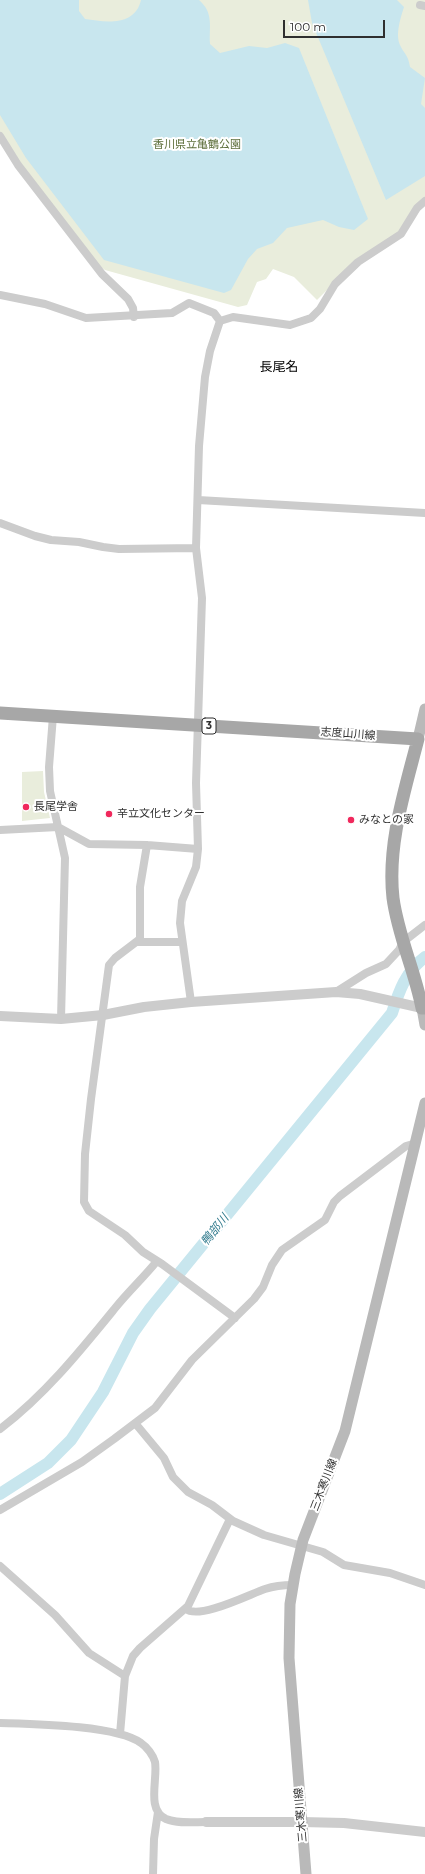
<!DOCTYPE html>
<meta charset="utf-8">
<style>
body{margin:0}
#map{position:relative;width:425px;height:1874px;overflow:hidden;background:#fff;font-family:Montserrat,sans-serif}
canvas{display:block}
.scale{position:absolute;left:283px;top:20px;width:102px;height:18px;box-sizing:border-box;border:2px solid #2f2f2f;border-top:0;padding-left:5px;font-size:12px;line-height:14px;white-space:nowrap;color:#2f2f2f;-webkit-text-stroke:3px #fff;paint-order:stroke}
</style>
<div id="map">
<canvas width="425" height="1874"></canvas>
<div class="scale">100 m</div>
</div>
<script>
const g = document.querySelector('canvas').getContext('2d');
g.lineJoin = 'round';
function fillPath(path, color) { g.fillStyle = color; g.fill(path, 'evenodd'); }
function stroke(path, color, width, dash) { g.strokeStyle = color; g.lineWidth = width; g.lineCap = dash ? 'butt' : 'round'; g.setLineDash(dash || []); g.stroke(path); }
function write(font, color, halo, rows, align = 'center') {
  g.font = font + ' Montserrat,"Noto Sans JP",sans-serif'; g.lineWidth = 4; g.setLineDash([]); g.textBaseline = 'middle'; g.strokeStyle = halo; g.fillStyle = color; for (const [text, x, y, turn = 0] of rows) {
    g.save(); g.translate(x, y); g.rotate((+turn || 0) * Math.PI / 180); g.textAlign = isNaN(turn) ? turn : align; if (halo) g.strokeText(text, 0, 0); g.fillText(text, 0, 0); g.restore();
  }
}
fillPath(new Path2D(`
 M0 0H425V200L398 235 358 259 317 300 294 277 273 269 266 279 257 282 247 305 238 307 105 270 95 263 0 138Z
 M43 771 44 792 50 818 22 821V772Z`), '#e9eddc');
fillPath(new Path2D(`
 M0 0H79V11L85 19C105 22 135 27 141 0H199C214 13 209 26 210 44L220 53 249 46 267 48 285 43 299 48 368 219 354 230 339 227 323 220 287 228 273 243 257 249 248 259 231 290 224 293 104 260 26 158 0 115Z
 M308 0H397L404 7C401 17 395 34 400 45 404 54 408 54 410 67L425 78 421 104 425 108V176L386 200 312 23Z`), '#c8e6ee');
stroke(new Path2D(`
 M0 1494 48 1463 71 1440 103 1392 133 1333 150 1309 392 1013C399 991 406 971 425 957`), '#c8e6ee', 12);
stroke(new Path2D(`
 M420 5 425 6
 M0 136 18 165 102 274 128 299 133 308 134 317
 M0 295 45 304 86 318 172 313 189 303 214 313 220 321
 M198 500 425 513
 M0 523 35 536 51 540 79 542 103 547 119 549 196 548
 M53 716 49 767 50 791 65 858 61 1019
 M0 830 58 827 89 844 147 845 198 849
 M147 845 140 887V939L115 958 109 965 91 1099 85 1154 84 1202 89 1211 125 1235 143 1252 162 1264 235 1318
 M138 942H182
 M336 992 366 973 386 964 399 950 403 942 425 925
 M191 1002 180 923 182 901 196 867 198 849 196 783 202 598 196 548 199 446 205 377 210 351 220 321 233 317 290 325 311 318 320 309 335 284 358 262 401 234 417 208 425 201
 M135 1423 164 1458 173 1477 188 1492 212 1505 233 1521 264 1535 323 1552 344 1565 390 1573 425 1585
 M0 1429C45 1395 81 1350 116 1307 129 1291 144 1277 157 1261
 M0 1510 82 1462 114 1439 155 1408 192 1360 254 1299 263 1287 272 1265 282 1250 325 1220 334 1202 340 1196 406 1146 416 1143
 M0 1566 55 1615 89 1653 125 1676 120 1734
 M186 1609C199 1620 250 1594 265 1589 274 1586 284 1585 293 1585
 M125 1676 133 1656 140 1648 188 1606 230 1519
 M0 1723C31 1724 117 1725 141 1743 147 1747 153 1755 155 1762 158 1779 146 1810 166 1819 178 1824 194 1822 206 1822
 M153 1874 154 1839 158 1812`), '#ccc', 8);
stroke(new Path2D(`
 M0 1016 61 1019 103 1015 144 1007 191 1002 336 992 360 994 422 1008
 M206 1822H302L344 1823 425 1832`), '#ccc', 10);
stroke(new Path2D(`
 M418 739 425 709
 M422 1008 425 1025
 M306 1874 289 1658 290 1604 295 1574 303 1540 345 1431 425 1103`), '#b9b9b9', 11);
stroke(new Path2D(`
 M0 713 418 739C405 790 387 844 393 898 398 936 415 971 422 1008H425`), '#a7a7a7', 13);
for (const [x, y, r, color] of [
 [26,807,4,"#f0285c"],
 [109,814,4,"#f0285c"],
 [351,820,4,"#f0285c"]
]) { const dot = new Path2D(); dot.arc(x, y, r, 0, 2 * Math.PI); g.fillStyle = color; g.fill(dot); stroke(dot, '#fff', 1.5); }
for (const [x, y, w] of [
 [209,726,14]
]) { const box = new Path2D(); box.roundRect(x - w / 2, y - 8, w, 16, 3); g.fillStyle = '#fff'; g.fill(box); stroke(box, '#2f2f2f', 1); }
write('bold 10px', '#2f2f2f', null, [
 ["3",209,726]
]);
write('11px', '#5c6e3a', '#fff', [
 ["香川県立亀鶴公園",197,145]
]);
write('11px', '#2f2f2f', '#fff', [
 ["志度山川線",348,734,4],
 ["三木寒川線",324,1485,-69],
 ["三木寒川線",301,1815,-95]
]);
write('11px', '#2f2f2f', '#fff', [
 ["長尾学舎",34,807],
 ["辛立文化センター",117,814],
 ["みなとの家",359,820]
], 'left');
write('italic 12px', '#367e90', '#fff', [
 ["鴨部川",215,1230,-51]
]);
write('13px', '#000', '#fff', [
 ["長尾名",279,367]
]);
</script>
